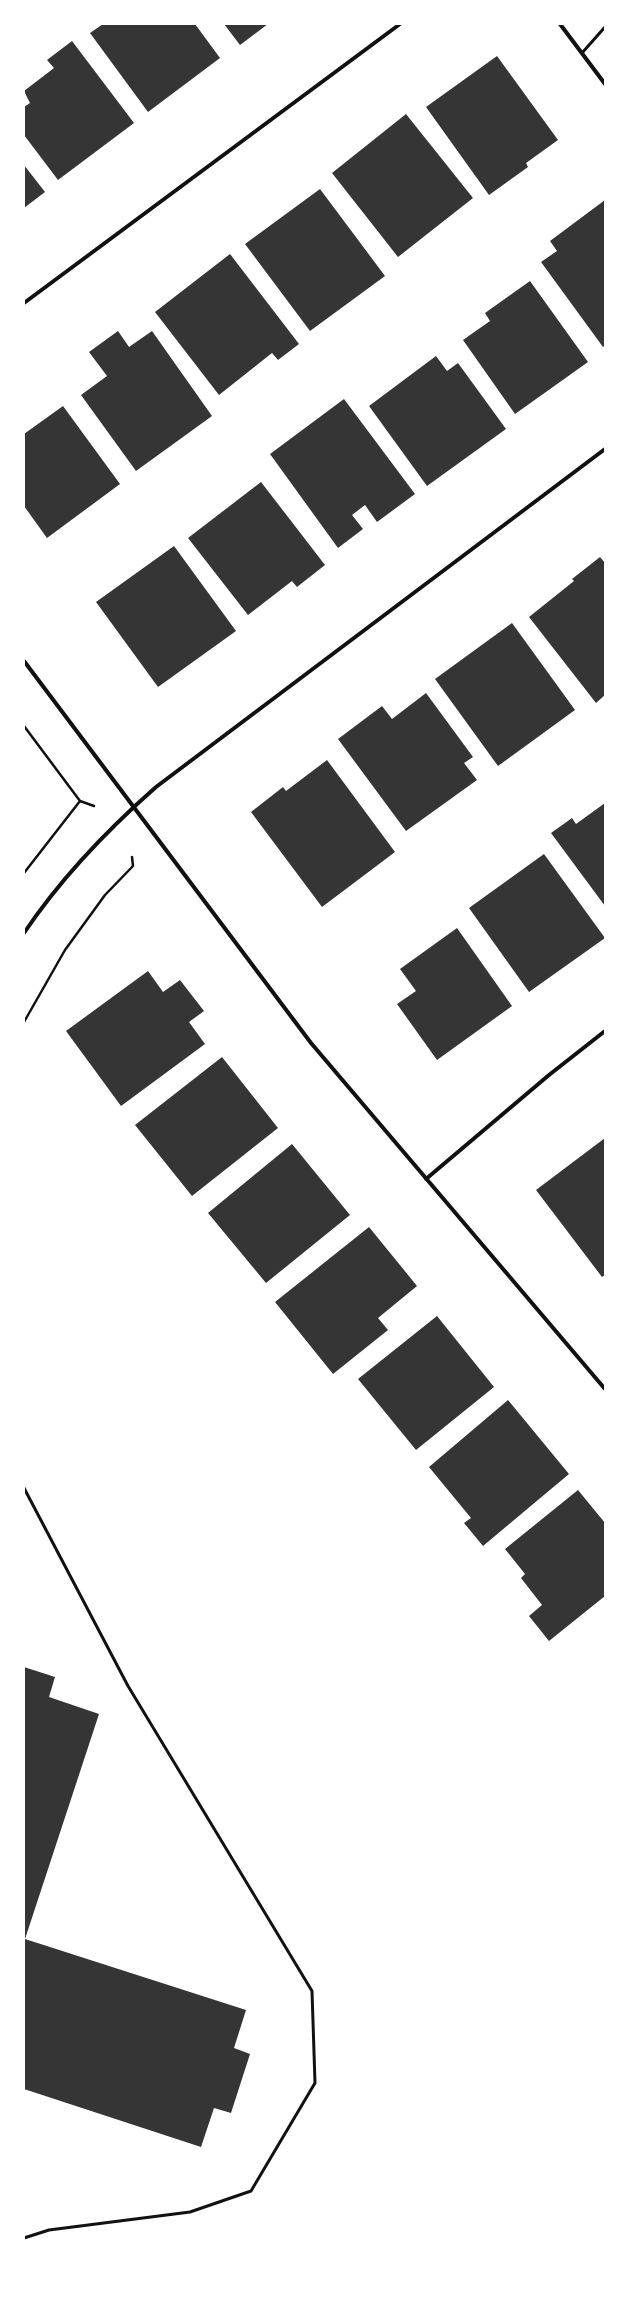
<!DOCTYPE html>
<style>
body{margin:0}
#map{position:relative;width:629px;height:2313px;overflow:hidden;background:#fff;font-family:Roboto,sans-serif}
canvas{display:block}
.frame{position:absolute;inset:0;border:25px solid #fff;pointer-events:none}
</style>
<div id="map">
<canvas width="629" height="2313"></canvas>
<div class="frame"></div>
</div>
<script>
const g = document.querySelector('canvas').getContext('2d');
g.lineJoin = 'round';
function fillPath(path, color) { g.fillStyle = color; g.fill(path, 'evenodd'); }
function stroke(path, color, width, dash) { g.strokeStyle = color; g.lineWidth = width; g.lineCap = dash ? 'butt' : 'round'; g.setLineDash(dash || []); g.stroke(path); }
fillPath(new Path2D(`
 M103 24H195L220 58 148 112 90 33Z
 M224 24H268L240 45Z
 M72 41 134 123 58 180 24 135V107L30 103 24 91 54 68 47 60Z
 M497 56 558 140 526 163 528 167 489 195 426 107Z
 M406 114 473 198 398 257 332 173Z
 M24 165 45 192 24 208Z
 M320 189 385 276 310 331 245 244Z
 M605 200V345L603 347 541 262 557 251 550 241Z
 M230 254 299 344 278 360 272 353 219 395 155 312Z
 M530 281 588 362 515 414 463 340 490 321 485 313Z
 M118 331 129 347 152 331 212 416 136 471 81 395 107 376 89 352Z
 M436 356 447 371 458 363 506 429 427 486 369 406Z
 M344 399 415 494 377 522 365 505 352 515 363 529 338 548 270 454Z
 M63 406 120 484 47 538 24 506V434Z
 M261 482 325 565 297 587 292 581 248 615 188 538Z
 M174 546 236 631 158 687 96 602Z
 M600 557 605 563V695L596 703 529 617 574 581 572 579Z
 M512 623 575 710 498 766 435 679Z
 M426 693 473 757 464 763 477 780 406 831 338 739 382 706 392 719Z
 M327 760 395 852 322 907 251 812 283 787 286 791Z
 M605 803V906L551 833 572 818 576 824Z
 M544 854 605 938 529 992 469 908Z
 M457 928 512 1006 437 1060 397 1004 416 991 400 969Z
 M148 971 163 992 180 980 204 1011 189 1022 205 1044 121 1106 66 1031Z
 M222 1057 278 1128 192 1196 135 1125Z
 M605 1138V1275L602 1277 536 1190Z
 M292 1144 350 1215 266 1283 208 1213Z
 M369 1227 417 1286 378 1318 388 1330 333 1374 275 1302Z
 M437 1316 494 1387 416 1450 358 1379Z
 M508 1400 569 1474 483 1546 464 1523 471 1518 429 1467Z
 M578 1490 605 1523V1596L549 1641 529 1616 542 1605 521 1578 525 1574 505 1549Z
 M24 1667 55 1677 49 1697 99 1714 25 1939 246 2010 234 2048 250 2054 231 2113 214 2108 201 2147 24 2089Z`), '#353535');
stroke(new Path2D(`
 M24 726 80 801 24 873
 M80 801 94 806
 M24 1022 65 950 105 895 133 866 132 857`), '#111', 2.5);
stroke(new Path2D(`
 M582 53 605 27
 M24 1488 128 1686 312 1991 315 2083 251 2191 190 2212 49 2230 24 2238`), '#111', 3);
stroke(new Path2D(`
 M560 24 605 84
 M24 303 400 24
 M24 661 311 1043 605 1389
 M24 933C61 878 106 831 156 787L605 449
 M426 1179 549 1075 605 1031`), '#111', 4);
</script>
